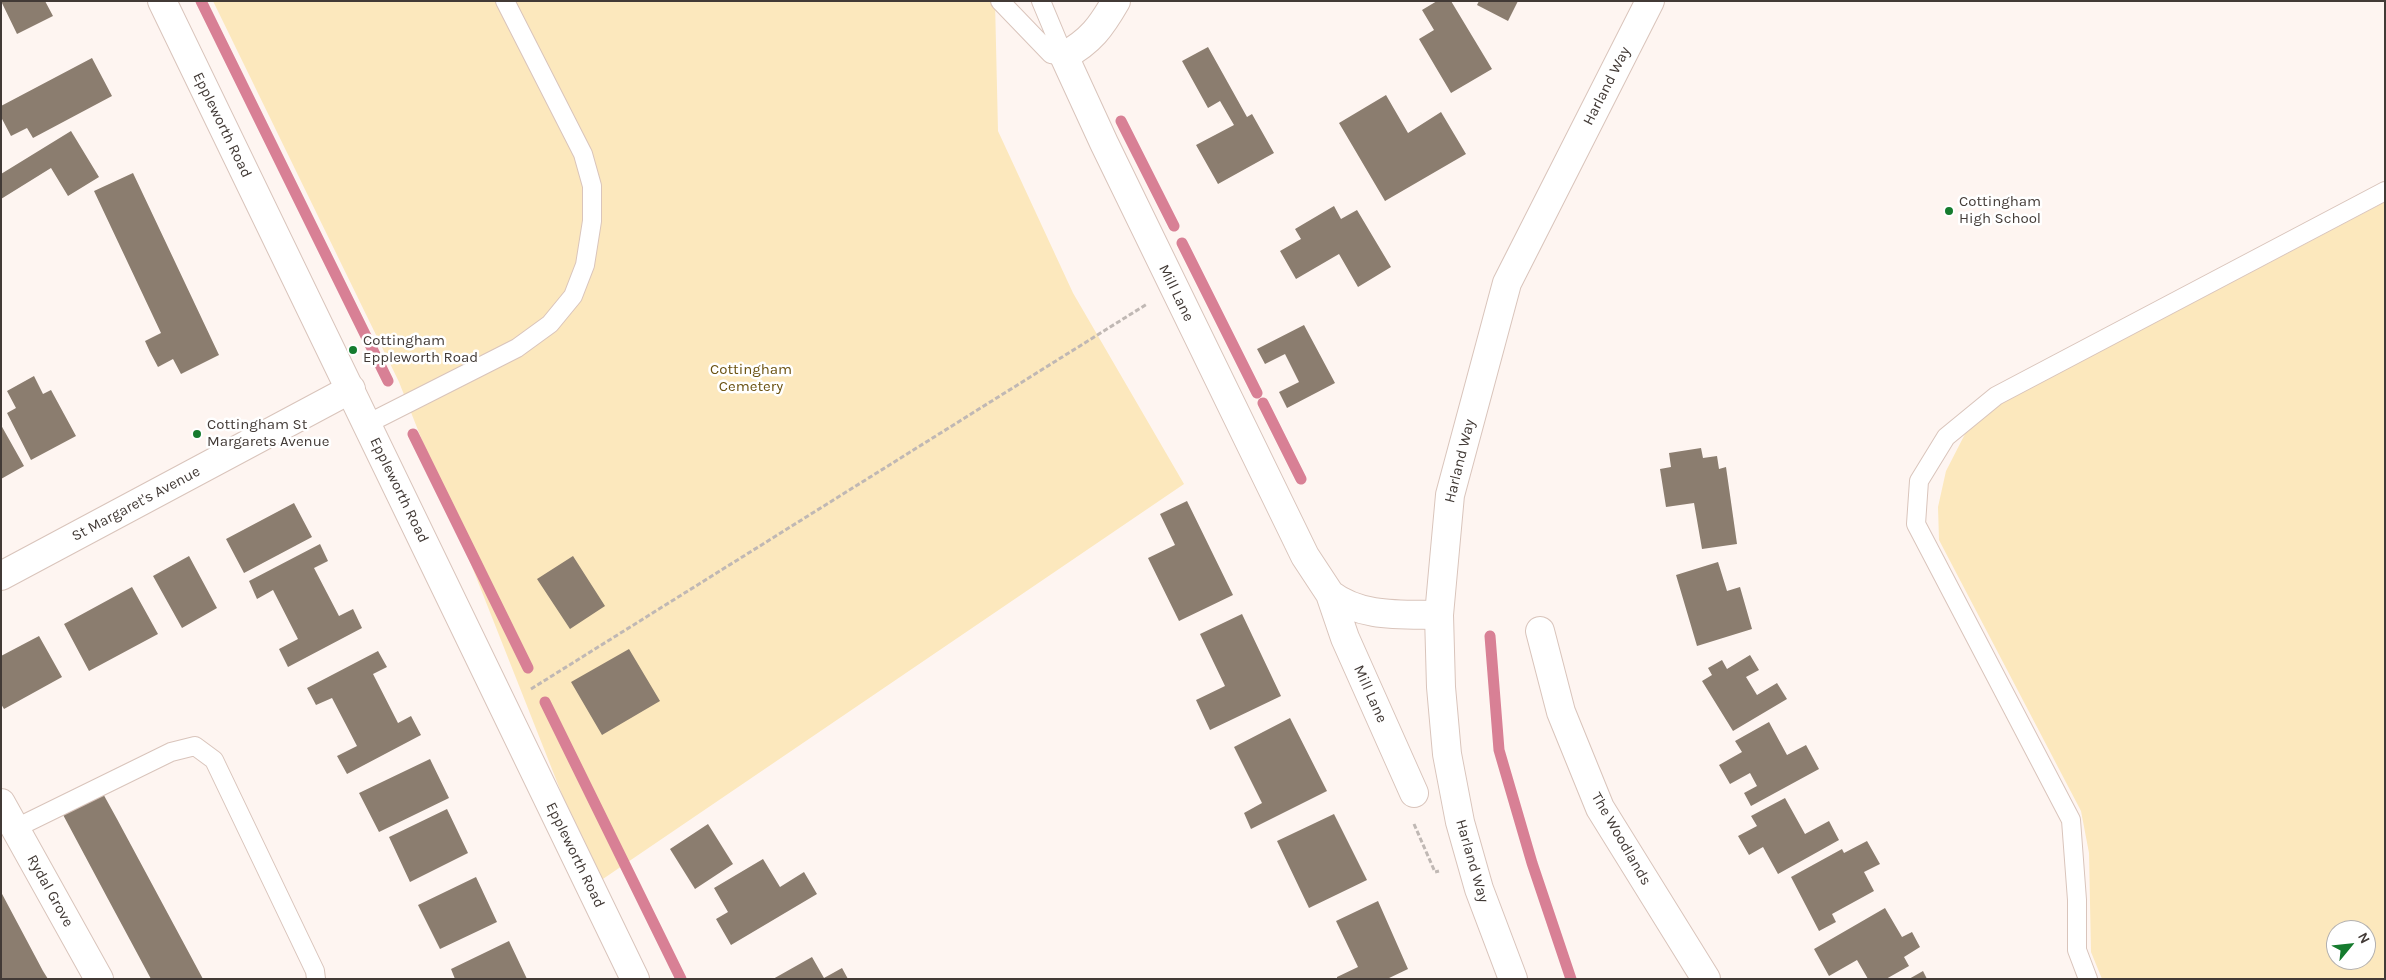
<!DOCTYPE html>
<style>
body{margin:0}
#map{position:relative;width:2386px;height:980px;overflow:hidden;background:#fef5f1;font-family:Karla,sans-serif}
canvas{display:block}
.frame{position:absolute;inset:0;border:2px solid #423a36;pointer-events:none}
.north{position:absolute;left:2326px;top:920px;width:50px;height:50px;box-sizing:border-box;background:#fff;border:1px solid #b3b0af;border-radius:50%;rotate:62deg;font-size:14px;font-weight:700;line-height:20px;text-align:center;color:#423a36}
.north::after{content:'';display:block;margin:auto;width:18px;height:22px;background:#157b2e;clip-path:polygon(50% 0,100% 100%,50% 72%,0 100%)}
</style>
<div id="map">
<canvas width="2386" height="980"></canvas>
<div class="frame"></div>
<div class="north">N</div>
</div>
<script>
const g = document.querySelector('canvas').getContext('2d');
g.lineJoin = 'round';
function fillPath(path, color) { g.fillStyle = color; g.fill(path, 'evenodd'); }
function stroke(path, color, width, dash) { g.strokeStyle = color; g.lineWidth = width; g.lineCap = dash ? 'butt' : 'round'; g.setLineDash(dash || []); g.stroke(path); }
function write(font, color, halo, rows, align = 'center') {
  g.font = font + ' Karla,sans-serif'; g.lineWidth = 5; g.setLineDash([]); g.textBaseline = 'middle'; g.strokeStyle = halo; g.fillStyle = color; for (const [text, x, y, turn = 0] of rows) {
    g.save(); g.translate(x, y); g.rotate((+turn || 0) * Math.PI / 180); g.textAlign = isNaN(turn) ? turn : align; if (halo) g.strokeText(text, 0, 0); g.fillText(text, 0, 0); g.restore();
  }
}
fillPath(new Path2D(`
 M213 1H995L998 131 1073 293 1184 484 597 883 399 382Z
 M2385 202V979H2102L2091 952 2089 853 2081 811 1939 540 1938 507 1946 471 1965 434 2000 404ZM2336 930H2366V960H2336Z`), '#fce8bd');
stroke(new Path2D(`
 M201 1 388 381
 M1121 121 1174 226
 M1182 243 1257 393
 M1263 403 1301 479
 M413 434 528 668
 M1490 636 1499 750 1532 863 1571 979
 M545 702 681 979`), '#d88095', 11);
fillPath(new Path2D(`
 M1 1H45L53 16 17 34Z
 M1437 1H1451L1492 69 1451 93 1419 39 1434 30 1422 10Z
 M1479 1H1518L1508 21 1477 5Z
 M1208 47 1247 117 1252 114 1274 153 1218 184 1196 145 1234 125 1220 101 1208 108 1182 61Z
 M92 58 112 96 33 138 27 128 11 136 1 117V106Z
 M1386 95 1408 133 1441 112 1466 154 1385 201 1339 123Z
 M71 131 99 177 68 196 51 168 1 199V174Z
 M133 173 219 355 181 374 173 359 158 367 150 352 145 341 161 333 94 191Z
 M1334 206 1341 219 1357 210 1391 267 1358 287 1339 254 1296 279 1280 251 1301 239 1295 229Z
 M1304 325 1335 383 1287 408 1279 392 1299 382 1285 354 1265 364 1257 349Z
 M34 376 43 394 51 390 76 436 31 460 7 413 16 408 7 391Z
 M1 425 24 466 1 479Z
 M1701 448 1703 458 1717 456 1719 469 1726 467 1737 544 1702 549 1694 503 1666 507 1660 469 1671 467 1669 453Z
 M1187 501 1233 595 1179 621 1148 558 1175 545 1160 514Z
 M294 503 312 537 244 573 226 539Z
 M320 544 328 561 314 568 339 616 353 609 362 628 288 667 279 649 298 639 273 590 257 599 249 581Z
 M189 556 217 608 182 628 153 576Z
 M573 556 605 606 570 629 537 579Z
 M1718 562 1727 591 1740 587 1752 629 1697 646 1676 575Z
 M132 587 158 634 89 671 64 624Z
 M1242 614 1281 696 1210 730 1196 700 1225 686 1200 634Z
 M39 636 62 677 4 709 1 704V656Z
 M629 649 660 701 602 735 571 682Z
 M378 651 387 667 373 674 398 723 411 716 421 735 347 774 337 756 357 746 332 698 316 705 307 688Z
 M1750 655 1759 670 1746 677 1757 695 1777 683 1787 699 1733 731 1702 681 1712 675 1708 668 1722 660 1727 669Z
 M1290 718 1327 791 1251 829 1244 813 1262 803 1234 747Z
 M1769 722 1787 755 1806 745 1819 769 1751 806 1744 793 1757 786 1750 773 1730 784 1719 765 1742 752 1735 741Z
 M430 759 449 798 379 832 359 793Z
 M101 790 117 819 203 979H151L108 899 61 811Z
 M1785 798 1805 834 1829 821 1839 840 1778 874 1763 847 1749 855 1738 836 1757 826 1751 816Z
 M447 809 468 853 410 882 389 837Z
 M1334 814 1367 880 1309 908 1277 841Z
 M708 824 733 864 695 889 670 849Z
 M1867 841 1880 864 1864 872 1874 891 1832 914 1836 922 1819 931 1791 877 1842 849 1844 853Z
 M763 859 780 887 804 872 817 894 731 945 716 919 728 912 714 888Z
 M476 877 497 922 440 949 418 905Z
 M1 892 43 971 48 979H1Z
 M1378 901 1408 969 1387 979H1337V977L1358 967 1336 921Z
 M1885 908 1902 937 1912 932 1920 947 1904 957 1909 966 1886 979H1868L1857 960 1829 976 1814 949Z
 M509 941 527 979H455L451 969Z
 M812 957 824 978 842 968 848 979H773Z
 M1923 971 1927 979H1909Z`), '#8b7d6f');
const lane = new Path2D(`
 M1000 1 1051 54 1064 56
 M1041 1 1064 56
 M367 424 517 348 550 324 573 296 585 265 592 221V186L583 154 505 1
 M16 828 171 752 195 746 214 760 315 971 316 979
 M2088 979 2077 950V900L2071 820 1916 524 1919 481 1946 437 1996 396 2385 191`);
const street = new Path2D(`
 M1116 1C1101 27 1091 41 1064 56L1104 143 1305 556 1330 594 1345 638 1414 793
 M1 576 351 389
 M1330 594C1361 618 1402 614 1439 615
 M1540 631 1561 712 1600 808 1706 979
 M1 803 99 979`);
const secondary = new Path2D(`
 M162 1 635 979
 M1513 979 1479 889 1460 822 1447 754 1441 687 1439 615 1450 495 1507 283 1650 1`);
stroke(lane, '#d9c4bb', 20);
stroke(street, '#d9c4bb', 30);
stroke(secondary, '#d9c4bb', 30);
stroke(new Path2D(`
 M531 689 1147 304
 M1414 824 1435 872 1439 871`), '#c0b8b4', 3, [5, 2.5]);
stroke(lane, '#fff', 18);
stroke(street, '#fff', 28);
stroke(secondary, '#fff', 28);
for (const [x, y, r, color] of [
 [1949,211,5,"#157b2e"],
 [353,350,5,"#157b2e"],
 [197,434,5,"#157b2e"]
]) { const dot = new Path2D(); dot.arc(x, y, r, 0, 2 * Math.PI); g.fillStyle = color; g.fill(dot); stroke(dot, '#fff', 2); }
write('15px', '#423a36', '#fff', [
 ["Harland Way",1607,86,-63],
 ["Eppleworth Road",222,125,64],
 ["Mill Lane",1176,293,64],
 ["Harland Way",1460,461,-76],
 ["Eppleworth Road",399,490,64],
 ["St Margaret's Avenue",136,504,-28],
 ["Mill Lane",1370,694,66],
 ["The Woodlands",1621,839,60],
 ["Eppleworth Road",575,855,64],
 ["Harland Way",1472,861,74],
 ["Rydal Grove",50,891,61]
]);
write('15px', '#423a36', '#fff', [
 ["Cottingham",1959,202],
 ["High School",1959,219],
 ["Cottingham",363,341],
 ["Eppleworth Road",363,358],
 ["Cottingham St",207,425],
 ["Margarets Avenue",207,442]
], 'left');
write('15px', '#6a5110', '#fff', [
 ["Cottingham",751,370],
 ["Cemetery",751,387]
]);
</script>
